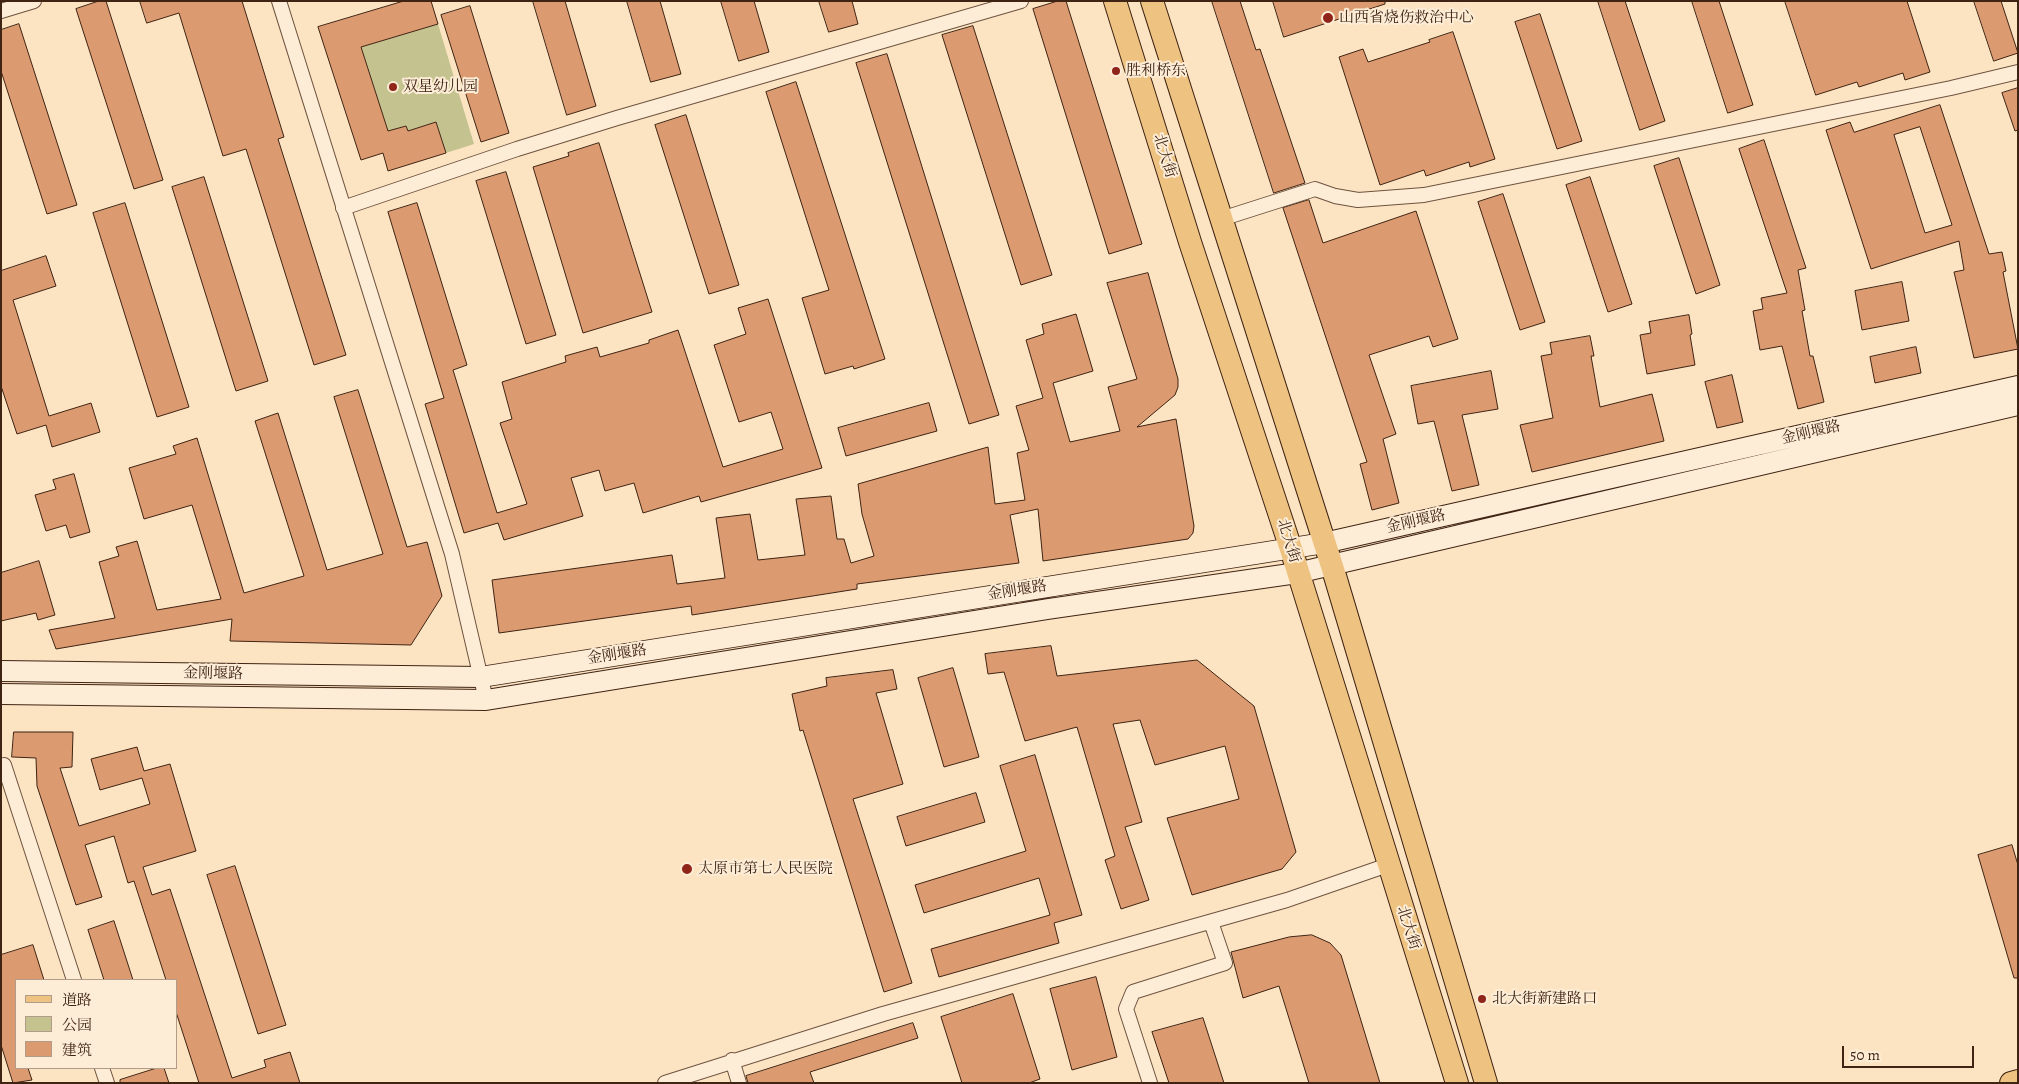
<!DOCTYPE html>
<meta charset="utf-8">
<style>
body{margin:0}
#map{position:relative;width:2019px;height:1084px;overflow:hidden;background:#fce4c2;font-family:Alegreya,"Noto Serif SC",serif}
canvas{display:block}
.frame{position:absolute;inset:0;border:2px solid #3f2313;pointer-events:none}
.legend{position:absolute;left:15px;top:979px;width:162px;height:90px;box-sizing:border-box;background:#fdedd7;border:1px solid #b19c89;margin:0;padding:6px 9px;list-style:none;font-size:15px;color:#3f2313}
.legend li{display:flex;align-items:center;gap:10px;height:25px}
.legend b{width:25px;border:1px solid #b19c89}
.scale{position:absolute;left:1842px;top:1046px;width:132px;height:22px;box-sizing:border-box;border:2px solid #3f2313;border-top:0;padding-left:6px;font-size:15px;line-height:18px;white-space:nowrap;color:#3f2313;-webkit-text-stroke:4px #fdedd7;paint-order:stroke}
</style>
<div id="map">
<canvas width="2019" height="1084"></canvas>
<div class="frame"></div>
<ul class="legend">
<li><b style="height:6px;background:#eec281"></b>道路</li>
<li><b style="height:14px;background:#c4c28f"></b>公园</li>
<li><b style="height:14px;background:#db9a70"></b>建筑</li>
</ul>
<div class="scale">50 m</div>
</div>
<script>
const g = document.querySelector('canvas').getContext('2d');
g.lineJoin = 'round';
function fillPath(path, color) { g.fillStyle = color; g.fill(path, 'evenodd'); }
function stroke(path, color, width, dash) { g.strokeStyle = color; g.lineWidth = width; g.lineCap = dash ? 'butt' : 'round'; g.setLineDash(dash || []); g.stroke(path); }
function write(font, color, halo, rows, align = 'center') {
  g.font = font + ' Alegreya,"Noto Serif SC",serif'; g.lineWidth = 4; g.setLineDash([]); g.textBaseline = 'middle'; g.strokeStyle = halo; g.fillStyle = color; for (const [text, x, y, turn = 0] of rows) {
    g.save(); g.translate(x, y); g.rotate((+turn || 0) * Math.PI / 180); g.textAlign = isNaN(turn) ? turn : align; if (halo) g.strokeText(text, 0, 0); g.fillText(text, 0, 0); g.restore();
  }
}
fillPath(new Path2D(`
 M438 24 474 144 446 153 436 122 408 131 406 126 388 131 361 47Z`), '#c4c28f');
const building = new Path2D(`
 M99 1H106L163 180 134 189 76 9Z
 M140 1H242L284 137 278 139 346 355 314 365 246 149 223 156 179 13 147 23Z
 M404 1H431L438 24 361 47 388 131 406 126 408 131 436 122 446 153 388 171 383 153 361 160 318 27Z
 M533 1H565L596 106 567 115Z
 M627 1H660L681 74 651 82Z
 M721 1H754L769 52 739 61Z
 M819 1H852L858 24 829 32Z
 M1058 1H1066L1142 244 1109 254 1033 9Z
 M1212 1H1240L1256 50 1260 49 1305 183 1274 193Z
 M1273 1H1385V4L1284 37Z
 M1598 1H1625L1665 121 1640 130Z
 M1692 1H1719L1753 105 1728 113Z
 M1785 1H1907L1930 72 1905 80 1903 73 1859 87 1857 82 1816 95Z
 M1974 1H2001L2018 53 1994 61Z
 M470 6 509 133 481 142 441 15Z
 M1540 14 1582 141 1557 149 1515 22Z
 M19 24 77 205 47 214 1 71V30Z
 M973 26 1052 275 1021 285 942 35Z
 M1453 32 1495 159 1470 167 1469 162 1426 176 1424 170 1380 185 1339 57 1363 49 1368 62 1430 42 1429 40Z
 M887 54 999 415 969 424 856 63Z
 M796 82 885 359 854 369 853 366 825 374 802 298 829 290 766 92Z
 M2018 88V130L2015 131 2002 93Z
 M1940 105 1989 254 2002 252 2006 271 2003 272 2018 349 1974 358 1954 272 1964 270 1959 241 1871 269 1826 130 1850 122 1854 132ZM1920 127 1952 225 1925 233 1894 135Z
 M686 115 739 285 709 294 655 125Z
 M1764 140 1806 268 1798 270 1805 310 1802 311 1810 356H1813L1824 402 1798 409 1782 346 1760 350 1753 311 1763 309 1761 298 1787 293 1739 149Z
 M599 143 652 312 583 333 533 167 569 156 568 153Z
 M1679 158 1720 285 1696 294 1654 166Z
 M506 172 556 335 526 344 476 181Z
 M204 177 268 381 236 391 172 187Z
 M1590 177 1632 304 1608 312 1566 185Z
 M1503 194 1545 322 1520 330 1478 202Z
 M1309 200 1323 243 1416 211 1458 339 1433 347 1429 336 1369 355 1396 434 1383 439 1399 503 1372 510 1360 464 1367 462 1283 208Z
 M125 203 189 407 157 417 93 213Z
 M417 203 467 365 453 370 497 513 527 504 500 423 512 419 502 382 566 362 565 356 597 347 600 357 649 343V340L678 330 723 467 783 449 771 412 739 422 714 345 746 334 738 308 768 299 822 468 701 502 699 496 643 513 634 483 605 491 599 470 571 478 583 516 504 540 498 523 464 533 425 404 444 398 388 212Z
 M46 256 56 286 13 300 49 416 91 403 100 432 52 447 46 425 17 434 1 386V271Z
 M1148 273 1178 379V387L1175 395 1137 427 1176 419 1194 526 1193 533 1188 539 1043 561 1038 509 1010 515 1019 563 857 584V589L692 615 691 606 499 633 492 580 672 555 677 584 725 578 716 518 750 514 758 560 805 555 796 499 831 496 837 539H844L851 563 874 556 862 514 858 484 988 447 995 504 1025 500 1017 453 1029 450 1016 406 1043 398 1026 340 1044 334 1042 324 1076 314 1093 371 1053 383 1070 442 1120 431 1108 387 1137 379 1107 283Z
 M1902 282 1909 321 1862 330 1855 291Z
 M1689 315 1692 334 1690 335 1695 365 1647 374 1640 335 1651 333 1649 322Z
 M1590 336 1594 356H1591L1600 407 1652 394 1664 441 1532 472 1520 425 1553 418 1541 356 1552 354 1550 343Z
 M1916 347 1921 373 1875 383 1870 357Z
 M1491 371 1498 409 1462 415 1479 485 1452 491 1434 421 1418 424 1411 386Z
 M1732 375 1743 422 1717 428 1705 382Z
 M358 390 407 547 427 542 442 596 411 645 230 641 232 619 56 649 49 630 115 618 99 562 119 556 116 547 137 541 157 610 221 599 192 505 144 519 129 468 176 454 173 446 197 438 244 593 304 576 255 421 278 413 327 570 383 554 334 397Z
 M929 403 937 431 846 456 838 428Z
 M74 474 90 532 70 538 66 525 46 531 35 495 56 489 53 480Z
 M39 561 55 615 38 620 36 613 1 621V573Z
 M1051 646 1057 676 1197 660 1254 706 1296 852 1282 869 1192 895 1167 818 1239 799 1225 746 1155 765 1140 720 1113 724 1142 822 1125 827 1149 900 1121 909 1105 860 1115 856 1077 727 1025 741 1004 672 988 674 985 654Z
 M953 668 979 757 944 767 918 678Z
 M893 670 897 689 876 693 903 784 853 799 912 983 884 992 803 730 800 731 792 694 827 686 826 678Z
 M14 732H73L72 767 60 768 79 826 150 804 142 778 100 790 91 759 137 747 144 771 170 764 196 851 143 867 152 895 170 889 232 1078 266 1067 264 1060 290 1052 300 1083H199L176 1012V980H166L134 881 128 883 114 836 85 845 102 897 76 905 37 786 36 758 12 757Z
 M1035 755 1082 915 1054 923 1059 943 939 977 931 949 1050 915 1039 878 924 913 915 885 1026 851 1000 766Z
 M976 793 985 822 906 846 897 817Z
 M2012 845 2018 865V978H2014L1978 855Z
 M235 866 286 1025 258 1034 207 875Z
 M114 921 133 980H104L88 930Z
 M1312 935 1330 943 1341 955 1380 1083H1309L1279 986 1243 998 1231 952 1289 937Z
 M33 945 44 980H16V1068H28L32 1080 13 1083 1 1045V955Z
 M1096 977 1117 1057 1072 1070 1050 989Z
 M1013 994 1040 1079 1029 1083H962L941 1017Z
 M1203 1018 1224 1083H1169L1152 1032Z
 M913 1023 918 1038 810 1072 814 1083H748L746 1076Z
 M157 1068H164L169 1083H120V1080Z`);
fillPath(building, '#db9a70');
stroke(building, '#3f2313', 1);
const street = new Path2D(`
 M279 1 452 554 486 700
 M1 11 34 1
 M343 208 517 149 617 118 1021 1
 M1221 219 1315 189 1335 196 1358 200 1424 195 1951 88 2018 72
 M4 765 74 980
 M732 1060 739 1083
 M102 1068 107 1083
 M665 1083 883 1014 1287 900 1388 865
 M1150 1083 1126 1009 1133 992 1225 963 1211 922`);
const secondary = new Path2D(`
 M1 671 481 677 1324 543 2018 386
 M1 694 486 700 1048 609 1297 573 2018 405`);
const primary = new Path2D(`
 M1115 1 1190 242 1291 549 1457 1083
 M1152 1 1332 566 1486 1083
 M2011 1083 2018 1081`);
stroke(street, '#6e533f', 16);
stroke(secondary, '#3f2313', 22);
stroke(primary, '#3f2313', 24);
stroke(street, '#fdedd7', 14);
stroke(secondary, '#fdedd7', 20);
stroke(primary, '#eec281', 22);
for (const [x, y, r, color] of [
 [1328,18,6,"#8f2418"],
 [1116,71,5,"#8f2418"],
 [393,87,5,"#8f2418"],
 [687,869,6,"#8f2418"],
 [1482,999,5,"#8f2418"]
]) { const dot = new Path2D(); dot.arc(x, y, r, 0, 2 * Math.PI); g.fillStyle = color; g.fill(dot); stroke(dot, '#fdedd7', 2); }
write('15px', '#3f2313', '#fdedd7', [
 ["山西省烧伤救治中心",1339,18],
 ["胜利桥东",1126,71],
 ["双星幼儿园",403,87],
 ["太原市第七人民医院",698,869],
 ["北大街新建路口",1492,999]
], 'left');
write('15px', '#3f2313', '#fdedd7', [
 ["北大街",1164,156,73],
 ["金刚堰路",1811,433,-13],
 ["金刚堰路",1416,522,-13],
 ["北大街",1288,541,73],
 ["金刚堰路",1017,591,-9],
 ["金刚堰路",617,655,-9],
 ["金刚堰路",213,674,1],
 ["北大街",1408,928,72]
]);
</script>
